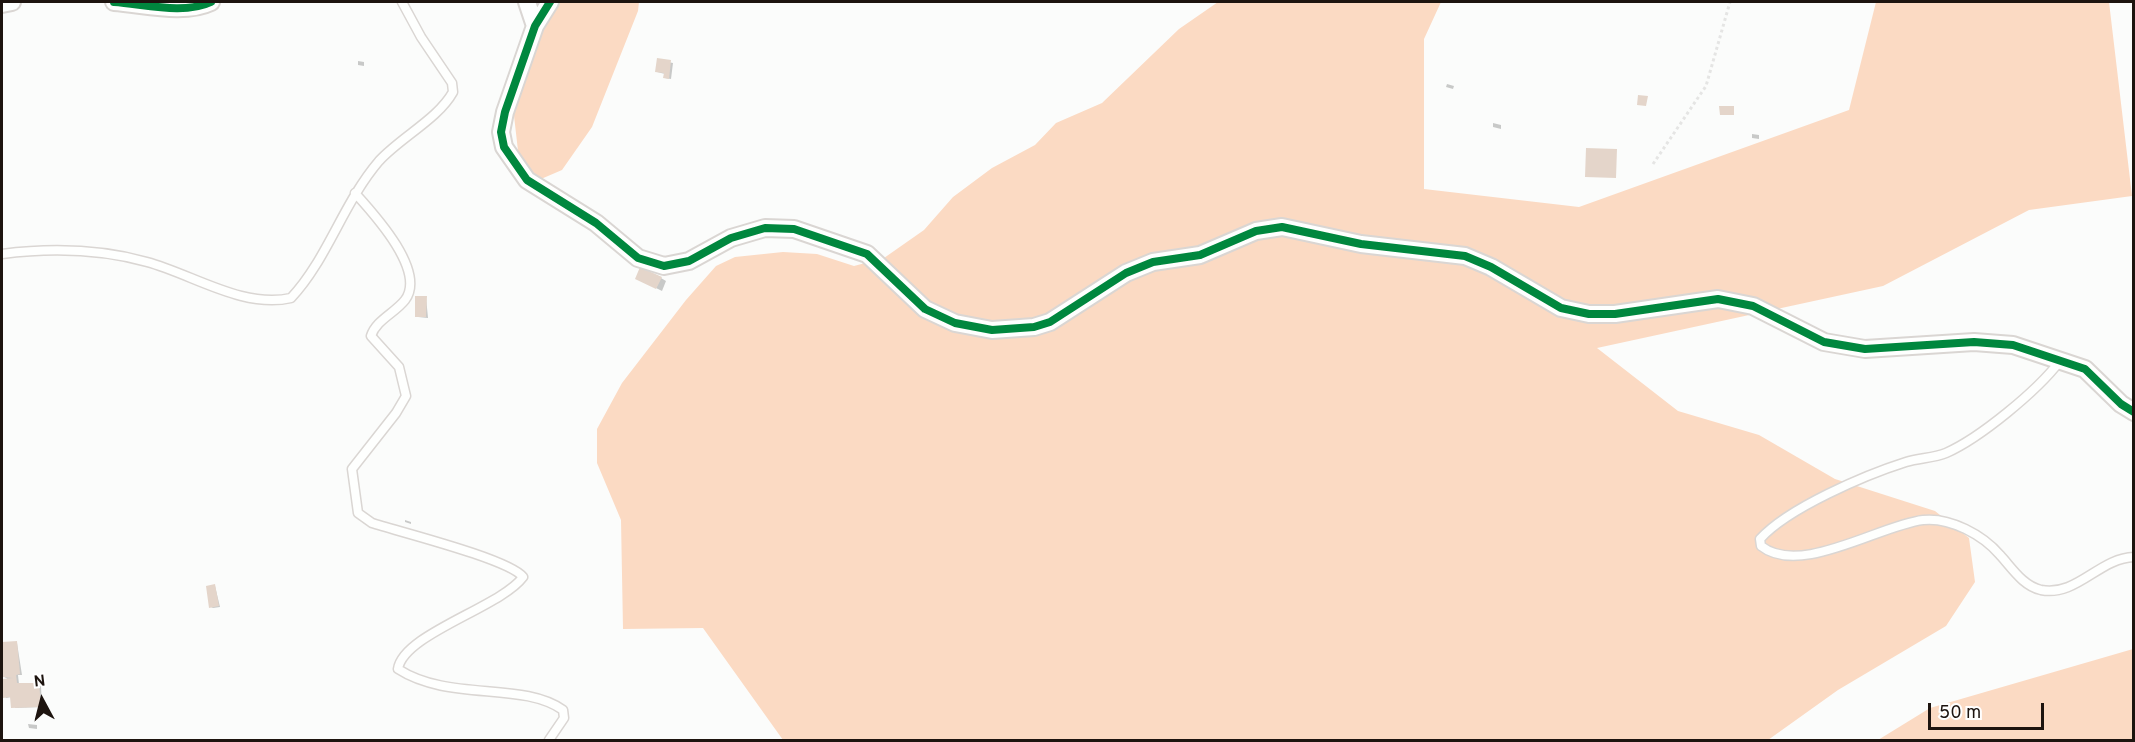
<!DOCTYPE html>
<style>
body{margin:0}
#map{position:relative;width:2135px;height:742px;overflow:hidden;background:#fbfcfb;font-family:Overpass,sans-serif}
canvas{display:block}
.frame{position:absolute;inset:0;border:3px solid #1d140f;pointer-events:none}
.north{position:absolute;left:12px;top:670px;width:60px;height:60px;-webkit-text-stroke:4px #fff;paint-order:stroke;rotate:353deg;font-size:16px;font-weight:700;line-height:24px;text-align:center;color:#1d140f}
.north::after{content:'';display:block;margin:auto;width:21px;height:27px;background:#1d140f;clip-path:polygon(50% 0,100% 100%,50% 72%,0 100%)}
.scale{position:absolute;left:1928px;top:703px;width:116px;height:27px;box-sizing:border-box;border:3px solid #1d140f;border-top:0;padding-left:8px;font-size:18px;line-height:21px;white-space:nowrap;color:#1d140f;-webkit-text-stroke:4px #fff;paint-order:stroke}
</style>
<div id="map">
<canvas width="2135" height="742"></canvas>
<div class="frame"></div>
<div class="north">N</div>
<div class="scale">50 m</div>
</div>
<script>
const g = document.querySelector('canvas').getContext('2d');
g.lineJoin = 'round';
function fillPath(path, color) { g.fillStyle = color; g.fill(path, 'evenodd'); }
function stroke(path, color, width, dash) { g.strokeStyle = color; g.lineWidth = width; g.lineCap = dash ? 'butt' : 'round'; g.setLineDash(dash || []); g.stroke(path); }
fillPath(new Path2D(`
 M546 2H639L638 11 592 127 562 170 541 179 521 177 513 107Z
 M1218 2H1441L1424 39V189L1579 207 1849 110 1876 2H2109L2132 196 2029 210 1883 286 1597 348 1678 411 1759 435 1835 479 1935 511 1969 538 1975 582 1946 626 1838 690 1768 740H783L703 628 623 629 621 520 597 463V429L622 383 686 300 716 266 735 257 783 252 817 254 854 266 884 258 924 230 953 197 992 168 1035 145 1056 123 1102 103 1179 29Z
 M2133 649V740H1878L1930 708Z`), '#fbdac3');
fillPath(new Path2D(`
 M658 60 673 63 671 79 665 78V74L657 72Z
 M358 61 364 62V66L358 65Z
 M1447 84 1454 86 1453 89 1446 87Z
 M1493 123 1501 125V129L1493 127Z
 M1752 134 1759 135V139L1752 138Z
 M661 278 666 281 662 291 642 281Z
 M426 297 428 318 418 317 416 316Z
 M405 520 411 522V524L405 522Z
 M215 586 220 607 213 608 211 607Z
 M17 643 22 675H18L19 684 41 686 42 707 15 708 12 697 6 698 2 692V681L9 680 3 676 2 644Z
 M28 724 37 725V729L29 728Z`), '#0003');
fillPath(new Path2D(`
 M657 58 671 60 669 79 663 78 664 73 655 72Z
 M1638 95 1648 96 1646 106 1637 105Z
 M1719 106H1734V115H1720Z
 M1586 148 1617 149 1616 178 1585 177Z
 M640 267 662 277 656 289 635 279Z
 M415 296H427L426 317H415Z
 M215 584 219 606 209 608 206 586Z
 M17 641 20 674 16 675 17 683H39L41 707 11 708 10 697 3 698 2 679 13 678 2 677V642Z`), '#e4d5ca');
const service = new Path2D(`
 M355 193C373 213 427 271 405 300 395 313 376 320 371 336L399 367 406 396 396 413 352 469 358 513 372 523C400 532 509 559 523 577 501 607 403 634 398 669 449 702 522 681 563 710L564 718 549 740
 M2 254C49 248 100 249 147 262 192 274 243 309 291 298 327 260 343 203 379 161 401 137 438 119 453 92L452 83 421 37 402 2
 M2060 361C2037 391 1980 438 1946 453 1934 458 1919 458 1906 462 1865 475 1788 508 1760 539L1761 546C1800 577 1880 525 1923 520 1950 517 1983 535 2000 555 2012 568 2023 586 2041 590 2077 597 2099 558 2134 557`);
const minor = new Path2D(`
 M114 2C144 4 184 15 211 2
 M527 2 535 26
 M550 2 535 26 505 112 501 132 504 147 527 180 596 223 638 258 664 266 689 261 731 238 765 228 794 229 867 254 925 309 955 323 992 330 1034 327 1050 322 1126 273 1153 262 1200 255 1256 231 1282 227 1361 244 1465 256 1491 267 1561 308 1589 314H1615L1718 299 1753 306 1824 342 1865 349 1974 342 2013 345 2085 369 2121 404 2134 412
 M2 4 12 2`);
stroke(service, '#dad6d3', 11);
stroke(minor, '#dad6d3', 20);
stroke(new Path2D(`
 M1653 164 1706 86 1730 2`), '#e5e5e4', 3, [3, 3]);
stroke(service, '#fefffe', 8);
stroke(minor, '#fefffe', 16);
stroke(new Path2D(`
 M114 2C144 4 184 15 211 2
 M550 2 535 26 505 112 501 132 504 147 527 180 596 223 638 258 664 266 689 261 731 238 765 228 794 229 867 254 925 309 955 323 992 330 1034 327 1050 322 1126 273 1153 262 1200 255 1256 231 1282 227 1361 244 1465 256 1491 267 1561 308 1589 314H1615L1718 299 1753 306 1824 342 1865 349 1974 342 2013 345 2085 369 2121 404 2134 412`), '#00873e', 8);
</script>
